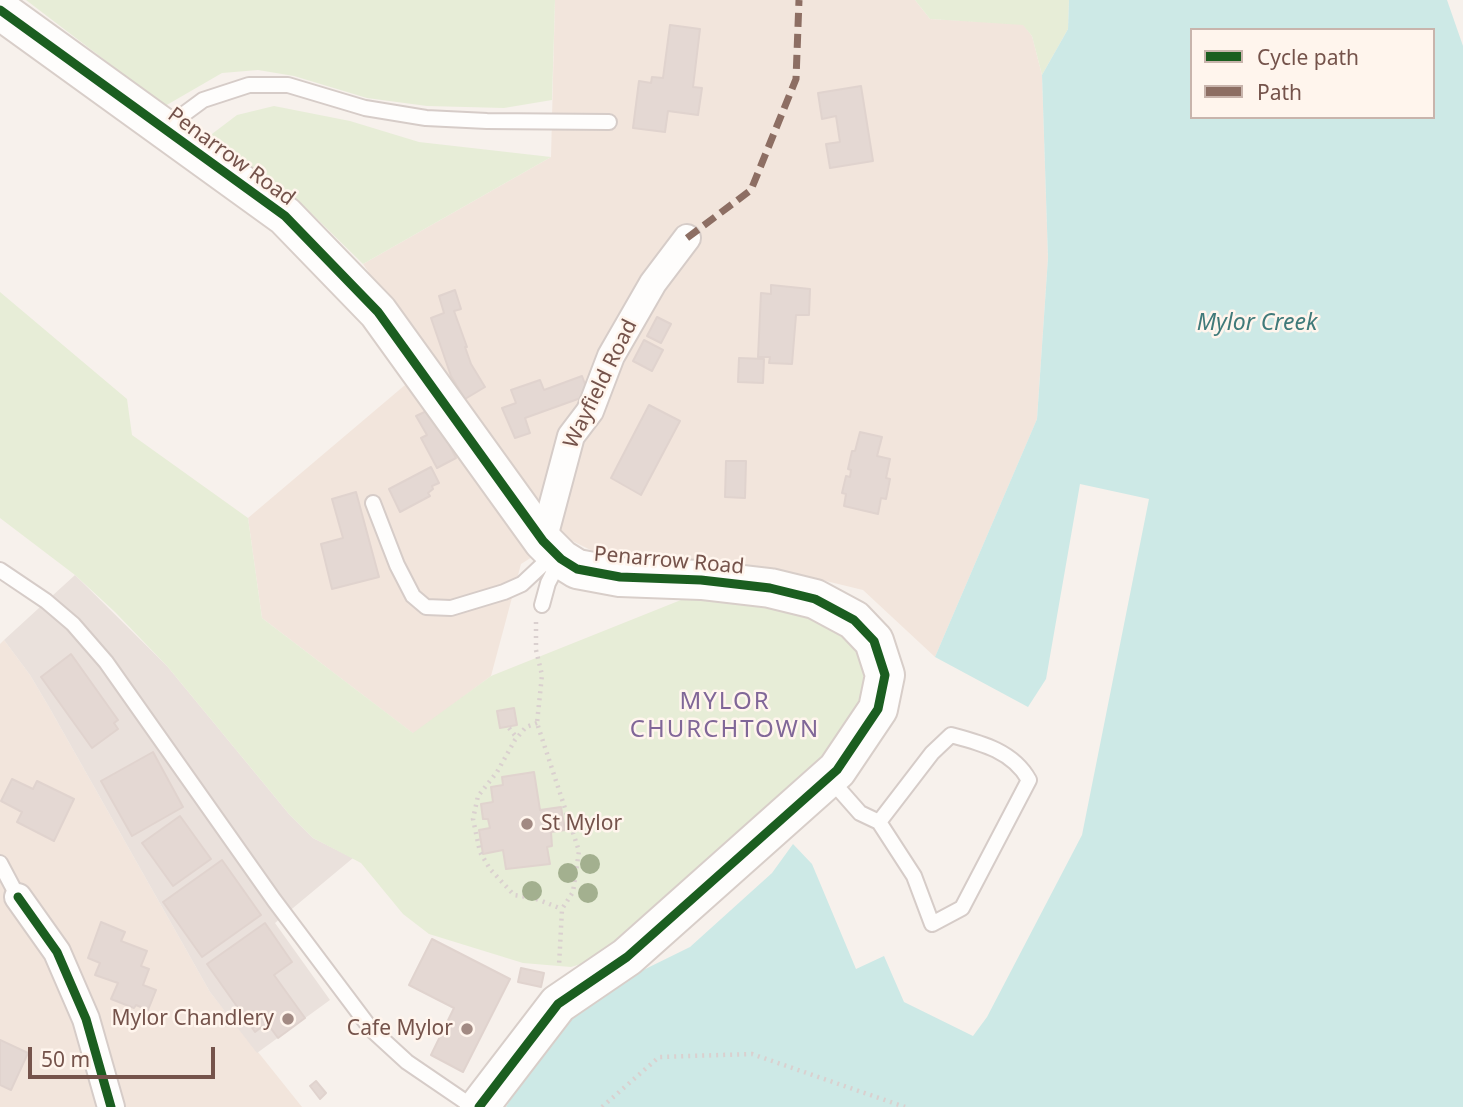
<!DOCTYPE html>
<style>
body{margin:0}
#map{position:relative;width:1463px;height:1107px;overflow:hidden;background:#f7f1ec;font-family:"Noto Sans",sans-serif}
canvas{display:block}
.legend{position:absolute;left:1190px;top:28px;width:245px;height:91px;box-sizing:border-box;background:#fff5ed;border:2px solid #c8b4ac;margin:0;padding:9px 12px;list-style:none;font-size:21px;color:#75534b}
.legend li{display:flex;align-items:center;gap:14px;height:35px}
.legend b{width:35px;border:2px solid #c8b4ac}
.scale{position:absolute;left:28px;top:1047px;width:187px;height:32px;box-sizing:border-box;border:4px solid #75534b;border-top:0;padding-left:9px;font-size:21px;line-height:24px;white-space:nowrap;color:#75534b;-webkit-text-stroke:5px #fff5ed;paint-order:stroke}
</style>
<div id="map">
<canvas width="1463" height="1107"></canvas>
<ul class="legend">
<li><b style="height:9px;background:#1b5e20"></b>Cycle path</li>
<li><b style="height:9px;background:#8d6e63"></b>Path</li>
</ul>
<div class="scale">50 m</div>
</div>
<script>
const g = document.querySelector('canvas').getContext('2d');
g.lineJoin = 'round';
function fillPath(path, color) { g.fillStyle = color; g.fill(path, 'evenodd'); }
function stroke(path, color, width, dash) { g.strokeStyle = color; g.lineWidth = width; g.lineCap = dash ? 'butt' : 'round'; g.setLineDash(dash || []); g.stroke(path); }
function write(font, color, halo, rows, align = 'center') {
  g.font = font + ' "Noto Sans",sans-serif'; g.lineWidth = 5; g.setLineDash([]); g.textBaseline = 'middle'; g.strokeStyle = halo; g.fillStyle = color; for (const [text, x, y, turn = 0] of rows) {
    g.save(); g.translate(x, y); g.rotate((+turn || 0) * Math.PI / 180); g.textAlign = isNaN(turn) ? turn : align; if (halo) g.strokeText(text, 0, 0); g.fillText(text, 0, 0); g.restore();
  }
}
fillPath(new Path2D(`
 M555 0H915L930 19 1023 24 1032 36 1042 75 1048 258 1037 419 935 657 863 590 797 574 728 570 597 553 564 537 521 564 491 676 414 734 262 618 248 518 431 363 363 264 551 157Z
 M4 640 30 675 49 707 210 992 302 1107H0V644Z`), '#f2e5dc');
fillPath(new Path2D(`
 M75 575 167 666 289 814 313 838 353 858 275 923 330 1000 257 1053 210 992 49 707 30 675 4 640Z`), '#eae1dc');
fillPath(new Path2D(`
 M26 0H555L552 100 504 108 427 106 367 98 294 76 258 70 222 73 165 106Z
 M915 0H1069L1068 29 1042 75 1032 36 1023 25 930 19Z
 M274 106 350 121 419 142 551 157 363 264 304 206 208 137 237 115Z
 M0 292 127 399 132 435 248 518 262 618 413 733 491 676 691 596 785 604 831 624 859 648 865 688 829 759 621 952 571 967 523 963 429 934 403 914 361 863 313 838 289 814 167 666 115 612 75 575 0 518Z`), '#e7edd7');
fillPath(new Path2D(`
 M1069 0H1447L1463 46V1107H506L551 1031 627 978 690 947 772 873 793 844 812 864 856 969 884 956 904 1002 973 1036 987 1017 1082 835 1149 499 1080 484 1046 679 1028 707 935 657 1037 419 1048 258 1042 75 1068 29ZM1192 30H1433V117H1192Z`), '#cde9e6');
const building = new Path2D(`
 M670 25 700 29 693 87 702 88 698 115 668 111 665 132 633 128 639 81 651 83 652 77 663 78Z
 M861 86 873 161 830 168 826 144 840 142 836 116 822 119 818 93Z
 M771 285 810 289 809 315H796L792 364 769 363 770 357H758L761 293 771 294Z
 M455 290 461 309 454 311 467 347H465L471 364 485 387 465 399 451 376 431 318 444 313 439 296Z
 M657 317 671 324 661 343 647 336Z
 M644 340 663 350 652 371 633 361Z
 M739 358 764 359 763 383 738 382Z
 M582 376 589 395 525 418 530 433 515 438 502 408 516 403 511 390 540 380 544 390Z
 M649 405 680 421 641 495 611 478Z
 M431 409 456 458 437 468 421 438 427 435 416 416Z
 M860 432 882 437 877 456 890 459 886 478 890 479 886 499 881 498 878 514 844 506 846 494 842 493 846 476 850 477 851 470 848 469 852 451H855Z
 M726 461H746L745 498 725 497Z
 M431 467 439 483 432 486 433 489 428 493 430 496 400 512 389 489Z
 M356 492 379 577 332 589 321 544 343 538 332 499Z
 M71 654 118 720 114 723 118 729 92 748 41 677Z
 M514 708 517 725 500 728 497 711Z
 M153 752 183 807 132 836 101 781Z
 M534 772 540 810 561 807 565 830 551 832 552 846 547 847 550 864 506 869 503 850 483 854 479 830 490 828 488 819H483L481 804 493 802 491 787 503 785 502 777Z
 M12 779 33 789 37 781 74 799 54 841 17 822 22 812 1 801Z
 M180 816 211 859 173 886 142 843Z
 M222 860 261 915 202 957 163 902Z
 M101 922 125 932 121 941 147 951 141 966 149 969 143 985 156 990 148 1010 136 1005 134 1008 111 999 118 983 95 975 100 963 88 958Z
 M265 923 292 962 274 975 305 1018 278 1038 267 1023 255 1032 207 964Z
 M432 939 510 979 463 1072 431 1055 454 1008 409 985Z
 M521 968 544 973 541 987 518 982Z
 M0 1040 28 1053 11 1090 0 1085Z
 M316 1081 326 1093 320 1099 310 1086Z`);
fillPath(building, '#e4d8d3');
stroke(building, '#e0d3ce', 2);
const lane = new Path2D(`
 M165 128 203 100 249 85H288L365 108 426 118 487 121 609 122
 M373 503 397 565 413 596 426 607 451 608 504 592 522 584 554 554
 M0 570 46 601 73 624 106 662 274 900 371 1029 407 1062 473 1107
 M542 605 548 583 560 560
 M830 779 860 813 879 822 914 876 932 924 962 908 1029 780C1013 751 981 743 951 735L932 753 879 822
 M0 863 18 897`);
const street = new Path2D(`
 M543 541 571 436 590 411 611 356 653 283 687 238
 M18 897 57 952 86 1019 111 1107`);
const secondary = new Path2D(`
 M0 10 285 216 378 312 543 541 561 559 577 569 620 577 701 580 770 588 815 599 854 620 874 641 885 675 878 709 837 770 627 957 558 1004 479 1107`);
stroke(lane, '#d6ccc8', 18);
stroke(street, '#d6ccc8', 30);
stroke(secondary, '#d8cec9', 42);
stroke(new Path2D(`
 M536 622V650L542 675 537 723 579 851 573 892 562 909 559 966
 M537 723 526 727 515 740 497 772 478 796 473 819 480 852 490 869 514 895 534 898 562 909
 M509 728 517 738
 M602 1107 659 1057 752 1054 905 1107`), '#dad0cf', 4.5, [2, 5]);
stroke(lane, '#fefdfc', 14);
stroke(street, '#fefdfc', 26);
stroke(secondary, '#fefdfc', 38);
stroke(new Path2D(`
 M687 238 751 190 796 79 799 0`), '#8d6e63', 7, [14, 7]);
stroke(new Path2D(`
 M0 10 285 216 378 312 543 541 561 559 577 569 620 577 701 580 770 588 815 599 854 620 874 641 885 675 878 709 837 770 627 957 558 1004 479 1107
 M18 897 57 952 86 1019 111 1107`), '#1b5e20', 9);
g.fillStyle = '#a3b08f';
for (const [x, y] of [
 [590,864],
 [568,873],
 [532,891],
 [588,893]
]) { g.beginPath(); g.arc(x, y, 10, 0, 2 * Math.PI); g.fill(); }
for (const [x, y, r, color] of [
 [527,824,7,"#a28a83"],
 [288,1019,7,"#a28a83"],
 [467,1029,7,"#a28a83"]
]) { const dot = new Path2D(); dot.arc(x, y, r, 0, 2 * Math.PI); g.fillStyle = color; g.fill(dot); stroke(dot, '#fff5ed', 2.5); }
write('21px', '#75534b', '#fff5ed', [
 ["Penarrow Road",231,157,36],
 ["Wayfield Road",601,384,-64],
 ["Penarrow Road",669,561,5]
]);
write('21px', '#75534b', '#fff5ed', [
 ["St Mylor",541,824,"left"],
 ["Mylor Chandlery",274,1019],
 ["Cafe Mylor",453,1029]
], 'right');
write('italic 23px', '#407a7a', '#fff5ed', [
 ["Mylor Creek",1257,323]
]);
g.letterSpacing = '2px';
write('24px', '#806798', '#fff5ed', [
 ["MYLOR",725,702],
 ["CHURCHTOWN",725,730]
]);
g.letterSpacing = '0px';
</script>
